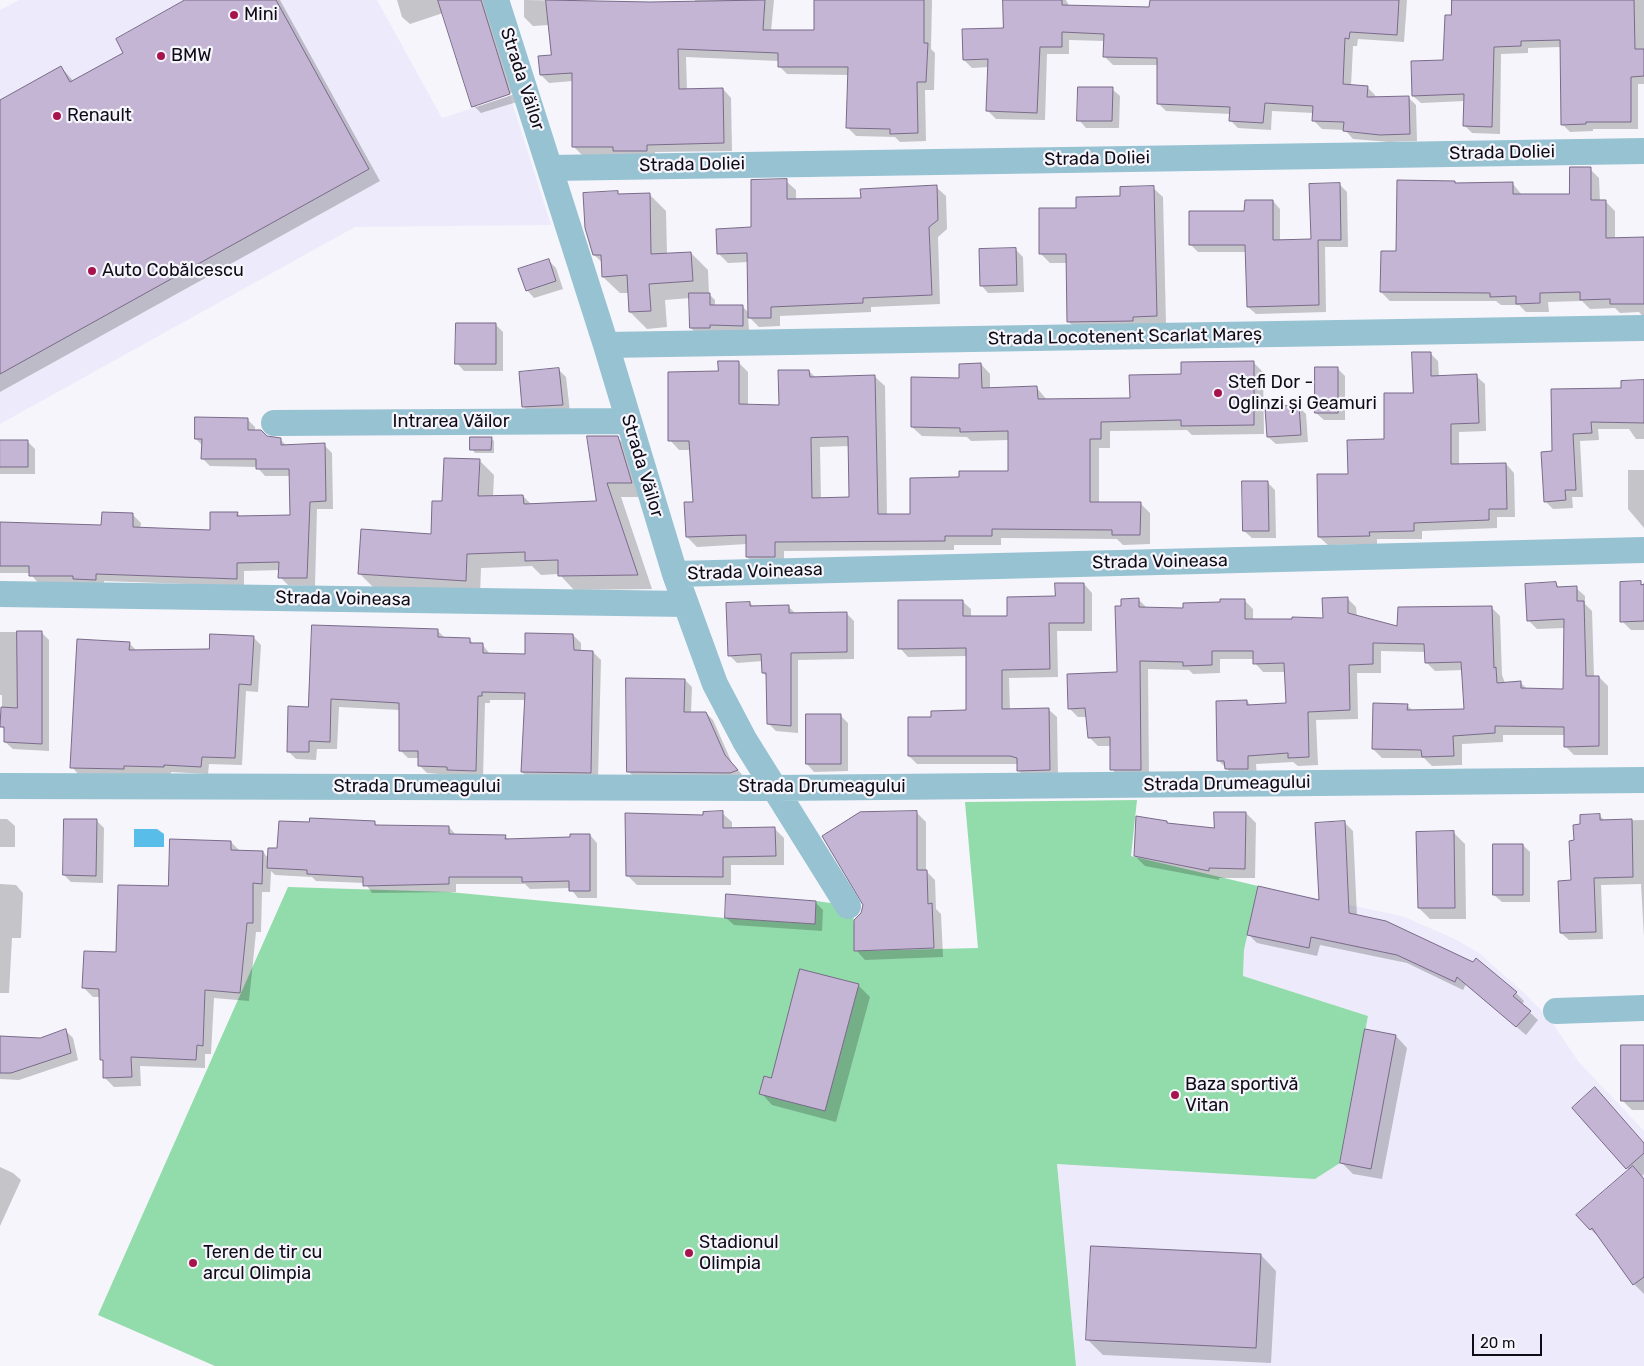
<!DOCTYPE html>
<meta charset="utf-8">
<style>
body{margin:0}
#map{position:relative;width:1644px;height:1366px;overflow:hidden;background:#f6f5fc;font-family:Rubik,sans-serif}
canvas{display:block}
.scale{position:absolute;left:1472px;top:1334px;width:70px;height:22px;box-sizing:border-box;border:2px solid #0f0c17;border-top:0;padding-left:6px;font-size:15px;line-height:18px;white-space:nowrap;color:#0f0c17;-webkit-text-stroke:4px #f6f5fc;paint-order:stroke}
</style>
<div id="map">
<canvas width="1644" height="1366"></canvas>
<div class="scale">20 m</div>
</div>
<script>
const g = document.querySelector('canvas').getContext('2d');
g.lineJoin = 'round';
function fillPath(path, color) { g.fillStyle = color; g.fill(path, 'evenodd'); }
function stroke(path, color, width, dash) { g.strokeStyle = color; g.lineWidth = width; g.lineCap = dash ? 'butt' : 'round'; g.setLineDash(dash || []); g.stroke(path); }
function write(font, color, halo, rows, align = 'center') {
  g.font = font + ' Rubik,sans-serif'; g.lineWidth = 4.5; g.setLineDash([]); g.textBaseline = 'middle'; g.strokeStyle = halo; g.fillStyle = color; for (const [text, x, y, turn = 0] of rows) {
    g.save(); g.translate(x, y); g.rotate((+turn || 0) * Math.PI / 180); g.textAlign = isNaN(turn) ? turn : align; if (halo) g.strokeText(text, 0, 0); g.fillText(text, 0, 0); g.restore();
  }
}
fillPath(new Path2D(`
 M19 0H377L442 118 510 96 551 225 355 227 0 424V10Z
 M1258 886 1402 916 1455 939 1479 953 1522 991 1549 1018 1578 1061 1644 1131V1366H1076L1057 1163 1315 1179 1340 1163 1368 1016 1243 976 1244 950Z`), '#edeafb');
fillPath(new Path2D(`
 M1137 800 1131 856 1258 886 1244 950 1243 976 1368 1016 1340 1163 1315 1179 1057 1164 1076 1366H215L98 1315 288 887 449 892 725 918 814 924 816 901 853 906 855 951 978 948 965 802Z`), '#92dbaa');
fillPath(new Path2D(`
 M134 829H157L164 834V847H134Z`), '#58bde8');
fillPath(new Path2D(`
 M188 0H280L380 181 0 392V101L61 67 74 82 125 53Z
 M397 0H488L514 92 476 104V107L515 94 517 102 481 113 474 106 443 13 410 24 402 17Z
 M524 0 695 3V0H774L771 31H815L816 0H932L931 49 935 53 934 90H925L926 141 900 142 895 137 856 136 848 128 849 75 787 74 779 66V61L686 57 687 90 723 89 731 98 732 151 655 152V158L582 155 574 147 573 81 549 83 541 75 552 56 549 25 533 26 524 17Z
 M1004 0H1066L1069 6 1150 8 1151 0H1407L1404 42 1358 39 1357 46H1353L1351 86 1367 87 1375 95V98L1408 97 1416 105 1417 141 1389 142 1353 139 1345 130 1322 129 1314 121V113L1272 111 1271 130 1238 128 1230 120 1231 114 1166 111 1158 103 1159 65H1113L1105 57V41L1069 40V54H1047L1045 120 996 119 988 111 989 67 972 68 964 60 1004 29Z
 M1453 0H1644V84H1638V129H1593V131L1570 132 1562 124 1561 47 1528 48V53L1501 54 1500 134 1472 133 1465 126V101L1421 103 1413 96 1445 61Z
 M1112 89 1120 96 1119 128H1086L1079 120Z
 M1590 169 1599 178 1600 202H1606L1615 211V239H1644V318L1639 312 1620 313 1615 308 1590 309 1582 301 1548 302 1549 312H1526L1519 305H1501L1496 301H1390L1381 292 1397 252 1454 182 1457 185 1513 184 1522 195H1571Z
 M786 181 796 190V200L862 199 936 187 946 196 947 229 938 237 940 304 871 307V312L780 316V326L759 327 748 316 749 331 697 334 691 328V298L665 300 667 327 647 329 630 312 629 293H620L603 277V263L594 255 584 194H649L666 211 667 254 691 253 708 270 709 294 715 300V306H742L750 314 749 262 728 263 719 254 752 229Z
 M1339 184 1347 192 1348 247H1325L1326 312 1256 314 1248 307 1246 252H1198L1191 245 1246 212 1273 201 1280 209V241L1312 240Z
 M1153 188 1163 197 1166 325 1078 331 1068 321 1067 263H1050L1040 253 1122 197Z
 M1016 250 1023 257 1024 292 988 293 981 285Z
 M549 261 556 268 563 289 534 298 527 290Z
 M495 324 503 332V371H464L457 363Z
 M1430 353 1438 361 1439 377 1476 376 1485 384 1486 431 1459 432V465L1506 464 1514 473 1515 517H1497V528L1422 531V539H1377V544L1328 545 1319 537 1349 475 1385 440 1414 395Z
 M738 362 748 372V406H780L809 371 816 378 875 377 885 386 887 516 911 515 960 479 1009 472V440L971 441 967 437 922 436 912 427 960 379 981 364 990 374V389L1037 388 1047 400 1131 399 1182 375 1253 362 1263 372 1264 434 1192 435 1187 430 1110 431V448H1099V504L1140 503 1150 513V544L1123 545 1117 539 1001 538V545H954V550L784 551V566H757L747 557V544L697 547 687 537 694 503 691 450H679L670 440 719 372ZM850 446V498L821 499 820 447Z
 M1337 368 1345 376V420H1324L1316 413Z
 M559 370 566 377 570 412 531 414 523 406Z
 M1644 382V439H1636L1629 429H1598L1599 440 1580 441 1583 497H1572L1573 508 1553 509 1545 501 1554 452 1552 391 1623 389Z
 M1299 407 1306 414 1308 442 1276 444 1268 437Z
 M247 419 255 427V432L266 437 280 439 287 446 324 445 332 453 333 509H317L315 586 288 585 280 577V570L244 571V586L104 581V587L38 583 30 573H0V523L102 526 133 515 141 523 140 529 211 531 237 513 241 517H291L290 476H265L257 467 210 466 202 458 203 446 196 439Z
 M617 437 632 452 646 497H621L652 589 574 590 559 574 541 575 532 566 481 568 480 595 374 588 359 573 432 536 444 502 479 460 494 475 493 497 523 496 532 505 597 502Z
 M491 438 494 441V453H475L472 449Z
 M27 441 35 449V474H0V442Z
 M1628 470H1644V528L1628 509Z
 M1267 482 1275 490 1276 538H1252L1244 531Z
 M1640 583 1644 586V630H1631L1622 621Z
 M1084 584 1092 593V631H1057L1058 677 1009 678 1010 710 1048 709 1057 717 1058 778 1027 779 1018 770V764H917L909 756 932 718 967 712V656L908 657 900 648 962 601 971 609V617H1009Z
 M1556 584 1560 588H1576L1585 596V604L1592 611 1594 677H1599L1608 686V755H1574L1565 746V735H1503V742L1462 744V765L1432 766 1424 758H1382L1373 749 1407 705 1413 711 1465 710 1463 670 1435 671 1426 662V652L1381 651V673H1357L1358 719 1316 720 1318 765 1298 766 1293 762 1256 764 1257 777H1235L1218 760 1247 701 1251 706 1287 705 1286 672H1263L1255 663V659H1220V673L1193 674 1189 670 1148 669 1149 778H1120L1112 769 1111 746H1098L1089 737 1087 717H1078L1069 708 1118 673 1139 600 1148 609H1184L1244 600 1253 609V621L1324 619 1348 599 1356 607 1357 617 1399 628 1491 607 1500 616 1502 675 1505 683 1520 682 1528 690H1565V628L1537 629 1528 620Z
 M750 603 754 607 788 606 796 614 846 613 854 621V659L798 660V733L776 731 769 724 768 677 763 673V661L737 663 729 655Z
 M438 631 446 639H469L474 644H482L490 654 526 655 573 635 581 643V652H593L601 660 598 780H530L522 772 526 700H490V703H485L483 778 427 773 419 765V758H408L400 750V710L339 707 337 749H317L316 760 296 759 288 751 309 708Z
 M0 632H41L49 640V751L13 749 5 742V730L2 727V695H0Z
 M253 637 261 645 258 692 246 691 242 765 209 764 208 774 171 772V774L79 775 72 767 129 643 137 651 210 650Z
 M685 680 692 687 691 713H706L713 720 732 763 744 777 636 779 629 772Z
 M841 716 848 723V771L814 772 807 764Z
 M916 812 926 822V871L935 880 936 909 941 914 943 957 865 960 856 950 862 914Z
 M722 813 732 822V829H775L784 838V865H731V885H637L627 875 705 817Z
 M1246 813 1256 823 1255 878H1219V880L1145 866 1135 856 1167 822 1169 824 1215 829Z
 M1599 815 1605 821 1644 820V937L1641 884 1601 885 1603 939 1569 940 1561 933 1572 882 1575 842 1582 826Z
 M0 819H7L15 826V847H0Z
 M97 821 104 828 103 883 71 882 64 875Z
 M374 822 378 826 449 827 456 835 505 836 509 840 571 838 590 835 597 843V898H578L570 888 530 889 525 884H456V892L372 893 365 883 316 881 312 877 275 875 271 871 270 892H262L261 932H256L249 1001 214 998 211 1054H205V1068L140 1066 141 1086 114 1087 104 1077V1062L102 1060 101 997H93L84 988 117 954 170 887 231 842 240 851 263 852 268 858 278 850Z
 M1345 823 1353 831 1357 916 1516 993 1524 1001 1522 1005 1538 1020 1526 1035 1466 984 1463 990 1407 963 1320 945 1317 956 1257 943 1248 934 1320 901Z
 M1454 833 1465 844 1466 919H1430L1419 908Z
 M1523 845 1530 852V902H1502L1494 895Z
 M0 884 16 885 23 893 21 938H12L9 993H0Z
 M816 903 823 910 822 931 734 925 726 918Z
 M858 985 870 997 836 1122 772 1105 761 1093Z
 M66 1031 73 1038 78 1060 19 1080 0 1079V1038L40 1039Z
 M1396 1036 1407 1048 1382 1179 1353 1174 1341 1162Z
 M1644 1046V1110H1632L1622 1100Z
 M1574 1108 1644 1143V1174L1642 1176 1644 1179V1294L1634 1284 1602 1240 1590 1229 1629 1170Z
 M0 1167 13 1173 21 1180 0 1226Z
 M1261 1255 1276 1271 1271 1363 1103 1355 1088 1340Z`), '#0003');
const building = new Path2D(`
 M185 0H276L369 169 0 374V100L61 66 70 82 123 53 116 39Z
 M438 0H481L510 94 472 107Z
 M546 0 650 2 765 0 763 30H814V0H924V43H928L926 82H917L918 133 890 134V129L846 128 848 67H778V53L678 49 679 89 723 88 724 143 647 145V151H613V147H572V73L540 75 538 56 551 55Z
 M1003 0H1062V5L1149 7 1150 0H1399L1397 35 1350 32 1349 39 1345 38 1343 84 1368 86 1367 97 1409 96 1410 134 1380 135 1343 131 1344 122 1312 121 1313 106 1265 103 1263 123 1229 121 1230 107 1157 104V58L1103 57 1104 34 1062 32V47H1040L1037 113 986 111 988 59 963 60 962 29 1003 28Z
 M1452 0H1634L1635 49H1644V76L1631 77V122H1586V124L1561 125 1560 40 1521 41V46L1494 47 1492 127 1463 126 1464 94 1412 96 1411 61 1443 60 1445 15H1451Z
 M1078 87H1113L1112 121H1077Z
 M1570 167H1591V200H1606V238L1644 237V304H1610V299L1580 300V292L1540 293V303L1516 304V296L1490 297V293L1380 292 1381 251H1396L1397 180 1455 181V183L1513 182V194H1569Z
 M787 179V199L861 198 860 189 937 185 938 220 929 227 932 295 863 298V303L771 307V318H748L747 253 717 254 716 229 751 227V180Z
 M1340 183 1341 240H1318L1319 305 1247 307 1245 245H1189V211H1244L1245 200H1273V240L1311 239 1309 184Z
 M1154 186 1157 316 1133 317V321L1067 322 1066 254H1039V208H1076V197L1120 196V187Z
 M618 191V194L650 193 651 254 691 252 693 281 649 284 651 311 629 312 627 275 602 277 601 255H593L585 228 583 193Z
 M1016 248 1017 285 980 286 979 249Z
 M549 259 556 281 526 291 518 269Z
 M689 293H710V305H743V326L710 325V328H690Z
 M456 323H496V364H455Z
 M1412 352H1431V376L1477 374 1479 423 1451 424V464L1506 463 1507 509H1489V520L1414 523V531L1369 532 1370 536 1318 537 1317 474H1348L1347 440 1384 439V393H1413Z
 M718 361H739V404L779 405 778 370H809L810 377 875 375 878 514H910V478L959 477V471H1008V431L960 432V428L911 427V377L959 378V364L981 363 982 388 1037 386 1038 399 1130 398 1129 375 1181 374V362L1254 361V425L1181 426V420L1101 422V439H1090V502H1141L1140 535H1112V530L992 529V536H945V541L775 542V557H746V535L686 537 684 502H693L689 441H668V372L718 371ZM848 437 849 497 812 498 811 438Z
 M1315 367H1338V413H1315Z
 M559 368 563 405 522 407 519 372Z
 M1644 380V423L1591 422 1592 433 1573 434 1576 490H1565L1566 500 1544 502 1541 452 1552 451 1551 389 1621 388V381Z
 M1299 405 1301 435 1267 437 1265 408Z
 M195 417 248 418V430H261L267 436 281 438V445L325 443 326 501 310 502 307 578H278L279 562 237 563V579L96 574V580L73 579V576H29V566H0V522L101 525 102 512 133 513V527L210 530V512H238L237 516 290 515 289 469H256V459H201L202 439H195Z
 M587 436H618L632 483H607L638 575 558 576V560L525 561V552L467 554 466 581 358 574 361 529 431 534 432 501H442L444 458 480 459 478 496 523 495 524 504 596 501Z
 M470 437H492L491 450H470Z
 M0 440H28V467H0Z
 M1242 481H1268L1269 531H1243Z
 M1641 581V585L1644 584V621L1620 622V582Z
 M1556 582 1557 587 1577 586V601H1584L1586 676H1599V746L1564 747V727L1495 726V733L1453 736 1454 756 1422 757 1421 750 1372 749 1373 703 1408 704 1407 710 1464 709 1461 662 1425 663 1424 644 1373 643V664L1349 665 1350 710 1308 712 1309 757 1288 758V753L1248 756V769H1225L1224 761H1217L1216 701 1247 700V705L1286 703 1284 663 1253 664V651H1212V665L1183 666V662L1140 661 1141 770H1110V737L1088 738 1085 708 1068 709 1067 674 1117 672 1115 606H1121V599L1139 598V607L1183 608V603L1220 602V599H1245V619H1292V617L1323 618 1322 598 1348 597V613L1397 626 1398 607 1492 606 1494 668 1496 667 1497 683 1521 681V688L1563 689 1564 619 1527 621 1525 584Z
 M1055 583H1084V623H1049L1050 669 1002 670V709L1049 708 1050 770 1017 771V758L1010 756H908V717H931V711L966 710V648L898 649V600H963V616H1007V597L1055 596Z
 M750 602V606L789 605V613L847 612V652L791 653V726L767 724 766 673H762L761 654 728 656 726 603Z
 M312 625 438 629V637L470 638V643H483V653L525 654V633L573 634 574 650 593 651 591 773 521 772 525 693 482 692V696H478L476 771 447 770V767L418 766V751H399V703L331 699 330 742 309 741V752H287L288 706 308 707Z
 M17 631H42V744L4 742V727H0L1 707 17 708Z
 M210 634 254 636 251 685 239 684 235 758 202 757 201 767 164 765V767L124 766V769L70 768 77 639 130 642 129 650 209 649Z
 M626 678 685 679 684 712H706L725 755 738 770 730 773 627 772Z
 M806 714H841V764H806Z
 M723 811V828L775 827 776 856 723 857V877L626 876 625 813 703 815V812Z
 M917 811V870H927L928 904 932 903 934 948 854 951V920L861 913 863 905 822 836 860 812Z
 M1214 812H1246L1245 869 1209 868V871L1134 856 1136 816 1167 821V823L1214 828Z
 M1600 814V820L1632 819 1633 877 1594 878 1596 932 1560 933 1558 881 1571 880 1569 841 1574 840 1573 825 1580 824V815Z
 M310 818 375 821V825L449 826V834L506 835 505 839 570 837V834H590V891H569V881L522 882V877H449V884L363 886V877L307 874V870L267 868 268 848H277L279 821 309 822Z
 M64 819H97L96 876 63 875Z
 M1345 821 1349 913 1386 921 1473 962 1476 958 1517 992 1513 996 1531 1011 1516 1027 1457 977 1455 982 1397 955 1311 937 1309 948 1247 935 1258 886 1319 900 1315 823Z
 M1454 831 1455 908H1418L1416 832Z
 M170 839 231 841V850L263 851 262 884 253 883V923H247L240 993 205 990 203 1046 197 1045 196 1060 131 1057 132 1077 103 1078V1060H100L99 989 82 988 84 951 116 952 118 885 168 886Z
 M1493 844H1523V895H1493Z
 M726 894 816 901 815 924 725 918Z
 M800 969 859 984 825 1111 759 1094 764 1076 771 1078Z
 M66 1029 71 1053 11 1073H0V1036L40 1038Z
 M1365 1029 1396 1035 1371 1169 1340 1163Z
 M1621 1045H1644V1101H1621Z
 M1595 1087 1644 1143V1153L1626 1169 1572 1108Z
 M1633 1166 1644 1179V1277L1633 1285 1592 1228 1590 1230 1576 1215Z
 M1091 1246 1261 1254 1256 1348 1086 1340Z`);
fillPath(building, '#c4b5d5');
stroke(building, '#796b88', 1);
stroke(new Path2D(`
 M496 0 606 345 675 574 715 684 745 741 848 906
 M550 168 1644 151
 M606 345 1644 328
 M274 423 628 421
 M675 574 1644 550
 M0 594 686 604
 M0 786 775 788 1644 780
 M1556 1011 1644 1008`), '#96c2d1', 26);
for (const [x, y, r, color] of [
 [234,15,5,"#a7134c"],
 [161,56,5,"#a7134c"],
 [57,116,5,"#a7134c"],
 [92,271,5,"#a7134c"],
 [1218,393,5,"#a7134c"],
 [1175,1095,5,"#a7134c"],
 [689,1253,5,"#a7134c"],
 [193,1263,5,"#a7134c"]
]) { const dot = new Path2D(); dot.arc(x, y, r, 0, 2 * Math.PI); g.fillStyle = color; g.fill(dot); stroke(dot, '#f6f5fc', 2); }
write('18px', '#0f0c17', '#f6f5fc', [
 ["Mini",244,15],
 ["BMW",171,56],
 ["Renault",67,116],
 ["Auto Cobălcescu",102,271],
 ["Stefi Dor -",1228,383],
 ["Oglinzi și Geamuri",1228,404],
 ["Baza sportivă",1185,1085],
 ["Vitan",1185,1106],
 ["Stadionul",699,1243],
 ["Olimpia",699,1264],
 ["Teren de tir cu",203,1253],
 ["arcul Olimpia",203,1274]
], 'left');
write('18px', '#0f0c17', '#f6f5fc', [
 ["Strada Văilor",522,79,72],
 ["Strada Doliei",1502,153,-1],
 ["Strada Doliei",1097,159,-1],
 ["Strada Doliei",692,165,-1],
 ["Strada Locotenent Scarlat Mareș",1125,337,-1],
 ["Intrarea Văilor",451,422],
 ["Strada Văilor",642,466,73],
 ["Strada Voineasa",1160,562,-1],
 ["Strada Voineasa",755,572,-2],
 ["Strada Voineasa",343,599,1],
 ["Strada Drumeagului",1227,784,-1],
 ["Strada Drumeagului",417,787],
 ["Strada Drumeagului",822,787]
]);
</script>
